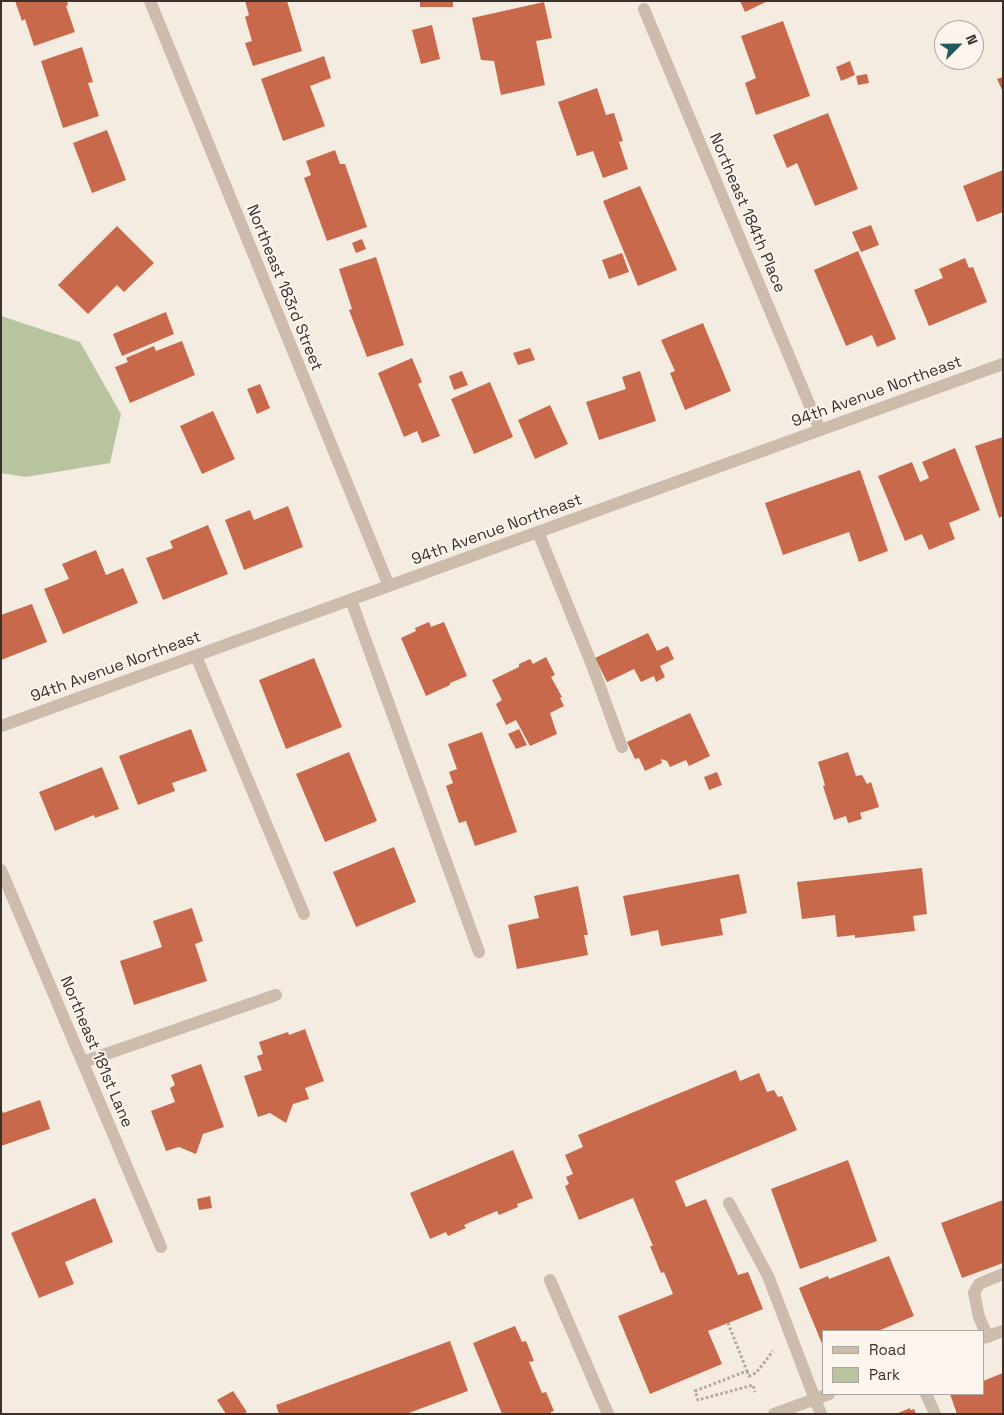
<!DOCTYPE html>
<style>
body{margin:0}
#map{position:relative;width:1004px;height:1415px;overflow:hidden;background:#f4ebe1;font-family:"Space Grotesk",sans-serif}
canvas{display:block}
.frame{position:absolute;inset:0;border:2px solid #3b302b;pointer-events:none}
.legend{position:absolute;left:822px;top:1330px;width:162px;height:65px;box-sizing:border-box;background:#fbf5ee;border:1px solid #aea6a0;margin:0;padding:6px 9px;list-style:none;font-size:15px;color:#3b302b}
.legend li{display:flex;align-items:center;gap:10px;height:25px}
.legend b{width:25px;border:1px solid #aea6a0}
.north{position:absolute;left:934px;top:20px;width:50px;height:50px;box-sizing:border-box;background:#fbf5ee;border:1px solid #aea6a0;border-radius:50%;rotate:67deg;font-size:14px;font-weight:700;line-height:20px;text-align:center;color:#3b302b}
.north::after{content:'';display:block;margin:auto;width:18px;height:22px;background:#1f5a5e;clip-path:polygon(50% 0,100% 100%,50% 72%,0 100%)}
</style>
<div id="map">
<canvas width="1004" height="1415"></canvas>
<div class="frame"></div>
<ul class="legend">
<li><b style="height:6px;background:#cdbbac"></b>Road</li>
<li><b style="height:14px;background:#b8c4a0"></b>Park</li>
</ul>
<div class="north">N</div>
</div>
<script>
const g = document.querySelector('canvas').getContext('2d');
g.lineJoin = 'round';
function fillPath(path, color) { g.fillStyle = color; g.fill(path, 'evenodd'); }
function stroke(path, color, width, dash) { g.strokeStyle = color; g.lineWidth = width; g.lineCap = dash ? 'butt' : 'round'; g.setLineDash(dash || []); g.stroke(path); }
function write(font, color, halo, rows, align = 'center') {
  g.font = font + ' "Space Grotesk",sans-serif'; g.lineWidth = 4; g.setLineDash([]); g.textBaseline = 'middle'; g.strokeStyle = halo; g.fillStyle = color; for (const [text, x, y, turn = 0] of rows) {
    g.save(); g.translate(x, y); g.rotate((+turn || 0) * Math.PI / 180); g.textAlign = isNaN(turn) ? turn : align; if (halo) g.strokeText(text, 0, 0); g.fillText(text, 0, 0); g.restore();
  }
}
fillPath(new Path2D(`
 M1 316 80 342 121 414 110 463 26 477 1 473Z`), '#b8c4a0');
fillPath(new Path2D(`
 M15 1H67L68 5 66 6 75 32 34 46 25 19 22 21Z
 M245 1H287L302 51 253 66 245 43 252 41 245 17 249 15Z
 M420 1H453V7H420Z
 M740 1H768L745 12Z
 M544 2 552 38 536 41 545 85 501 95 494 61 481 60 472 18Z
 M783 21 810 96 756 115 745 83 756 78 741 36Z
 M432 25 440 59 421 64 412 30Z
 M82 47 93 82 88 83 99 116 63 128 41 61Z
 M324 56 331 78 310 86 325 126 283 141 261 79Z
 M850 61 855 75 841 81 836 67Z
 M867 74 869 83 858 85 856 76Z
 M1003 77V92L997 79Z
 M597 88 606 115 614 113 623 141 619 142 628 169 603 178 593 151 577 156 558 102Z
 M828 113 858 189 815 206 797 163 787 168 773 135Z
 M107 130 126 180 92 193 73 143Z
 M335 150 340 164H345L367 227 327 241 304 178 311 175 306 161Z
 M1003 170V212L977 222 963 186Z
 M640 186 677 270 638 286 603 201Z
 M871 225 879 245 861 252 852 232Z
 M117 226 154 263 124 292 117 285 88 314 58 285Z
 M362 239 366 249 356 253 352 243Z
 M858 251 896 339 877 347 872 335 846 346 814 270Z
 M622 253 629 272 609 279 602 260Z
 M376 257 404 345 367 357 349 310 352 309 339 269Z
 M965 258 969 268 973 267 987 302 929 326 914 290 943 278 939 269Z
 M166 312 174 334 122 356 113 334Z
 M703 323 731 391 685 410 670 373 675 371 661 340Z
 M182 341 195 375 130 403 115 367 128 362 126 358 154 346 156 351Z
 M530 348 535 360 518 365 513 353Z
 M412 358 422 382 418 384 440 436 422 443 417 431 404 437 378 373Z
 M462 371 468 385 454 390 449 376Z
 M640 371 656 421 599 440 586 402 626 389 622 377Z
 M490 382 513 437 474 454 451 399Z
 M260 384 270 408 257 414 247 389Z
 M550 405 568 444 535 459 518 420Z
 M213 411 235 459 202 474 180 426Z
 M1003 437V516L999 518 975 446Z
 M955 448 980 510 949 523 955 539 929 550 922 534 905 541 878 476 912 462 920 482 929 478 922 462Z
 M860 470 888 551 859 562 849 532 783 555 765 503Z
 M288 506 303 547 244 570 225 520 250 510 254 520Z
 M208 525 228 574 163 600 146 558 173 548 170 541Z
 M96 550 106 575 123 568 138 603 63 634 44 589 69 579 62 564Z
 M32 604 47 642 1 660V615Z
 M429 622 431 627 444 622 467 676 450 683V685L426 696 401 638 416 631 415 628Z
 M648 633 657 651 668 646 674 659 660 666 665 677 656 682 654 676 641 682 634 669 607 682 595 658Z
 M546 657 555 675 551 677 562 697 560 698 564 706 550 713 557 734 530 746 516 720 506 725 496 704 502 700 492 680 519 667V664L530 659 533 664Z
 M314 658 342 727 286 749 259 680Z
 M690 713 710 756 689 766 686 760 670 767 667 761 661 759 662 763 645 771 639 758 635 759 627 742Z
 M191 729 207 771 172 783 175 791 138 805 119 756Z
 M519 729 527 745 516 749 508 734Z
 M482 732 517 832 475 846 466 821 459 823 446 786 453 783 449 772 457 769 448 744Z
 M349 752 377 821 325 842 296 774Z
 M848 752 856 776 862 775 867 784 871 782 879 807 860 813 862 819 848 823 846 816 834 820 823 786 825 785 818 762Z
 M102 767 119 809 95 818 94 815 55 831 39 792Z
 M717 772 722 785 709 790 704 777Z
 M394 847 416 902 356 927 333 872Z
 M922 868 927 914 913 916 915 931 855 938V935L837 937 835 915 802 919 797 882Z
 M739 874 747 913 720 919 723 935 661 946 658 930 631 936 623 896Z
 M578 886 588 935H584L588 955 517 969 508 925 539 918 534 896Z
 M192 908 203 941 195 944 207 981 134 1005 120 961 162 947 153 921Z
 M305 1029 324 1081 305 1088 309 1099 293 1104 286 1123 270 1113 258 1117 244 1076 262 1070 257 1056 263 1054 259 1042 288 1032 289 1035Z
 M201 1064 224 1127 203 1134 196 1154 179 1147 166 1151 151 1111 175 1102 170 1088 175 1085 171 1075Z
 M736 1070 740 1081 759 1073 767 1092 774 1090 778 1097 782 1096 797 1130 675 1181 686 1207 706 1199 738 1275 748 1272 763 1309 708 1331 722 1364 650 1394 618 1316 673 1294 664 1272 661 1273 650 1246H653L633 1198 579 1220 565 1186 569 1184 566 1177 573 1174 565 1155 583 1147 578 1135Z
 M40 1100 50 1129 1 1146V1108L3 1113Z
 M513 1150 533 1198 517 1204 518 1207 499 1215 497 1211 464 1225 466 1228 448 1236 446 1232 430 1239 410 1193Z
 M848 1160 877 1241 800 1269 771 1189Z
 M210 1196 212 1208 199 1210 197 1199Z
 M95 1198 113 1242 65 1262 74 1284 39 1298 11 1233Z
 M1003 1200V1263L962 1278 941 1223Z
 M889 1256 914 1316 878 1331H823V1346L799 1288 828 1276 829 1279Z
 M515 1326 522 1342 526 1341 534 1361 529 1362 542 1393 546 1392 554 1411 551 1412V1414H502L473 1343Z
 M450 1341 468 1391 406 1414H279L276 1405Z
 M1003 1373V1414H957L950 1394H983V1381Z
 M233 1391 247 1412 243 1414H226L217 1400Z
 M910 1408V1410L914 1409 916 1414H896Z`), '#c8694b');
stroke(new Path2D(`
 M728 1323 747 1371 695 1391 698 1400 753 1385 755 1392
 M747 1371 749 1376 756 1373 773 1351`), '#b9a596', 3, [2.5, 2.5]);
stroke(new Path2D(`
 M538 532 592 665 622 747
 M351 600 479 952
 M196 656 304 914
 M83 1062 276 995
 M729 1203 768 1276 815 1399
 M550 1280 608 1414
 M988 1337 979 1317 974 1293 979 1284 1003 1274
 M926 1394 935 1414`), '#cdbbac', 12);
stroke(new Path2D(`
 M150 1 389 586
 M644 9 820 430
 M1 726 1003 364
 M1 870 161 1247
 M983 1338 1003 1331
 M815 1399 821 1414
 M774 1414 829 1394`), '#cdbbac', 12);
write('16px', '#3b302b', '#fbf5ee', [
 ["Northeast 184th Place",747,213,67],
 ["Northeast 183rd Street",284,288,68],
 ["94th Avenue Northeast",877,392,-20],
 ["94th Avenue Northeast",497,530,-20],
 ["94th Avenue Northeast",116,667,-20],
 ["Northeast 181st Lane",96,1052,67]
]);
</script>
